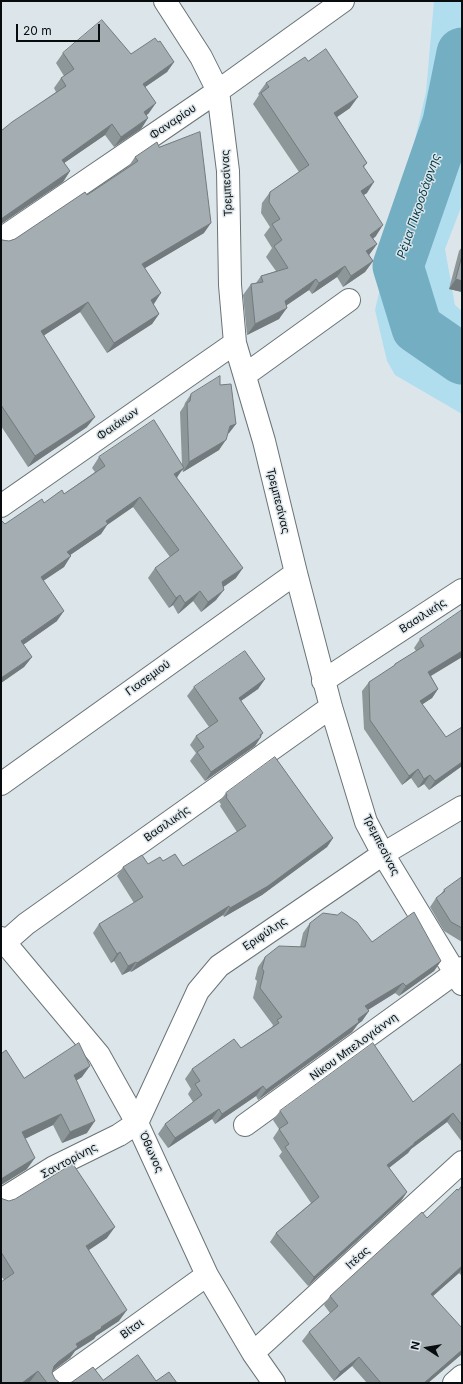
<!DOCTYPE html>
<meta charset="utf-8">
<style>
body{margin:0}
#map{position:relative;width:463px;height:1384px;overflow:hidden;background:#dce6ea;font-family:Inter,sans-serif}
canvas{display:block}
.frame{position:absolute;inset:0;border:2px solid #090c0e;pointer-events:none}
.north{position:absolute;left:407px;top:1328px;width:40px;height:40px;-webkit-text-stroke:3px #dce6ea;paint-order:stroke;rotate:282deg;font-size:11px;font-weight:700;line-height:16px;text-align:center;color:#090c0e}
.north::after{content:'';display:block;margin:auto;width:14px;height:18px;background:#090c0e;clip-path:polygon(50% 0,100% 100%,50% 72%,0 100%)}
.scale{position:absolute;left:16px;top:24px;width:84px;height:18px;box-sizing:border-box;border:2px solid #090c0e;border-top:0;padding-left:5px;font-size:12px;line-height:14px;white-space:nowrap;color:#090c0e;-webkit-text-stroke:3px #dce6ea;paint-order:stroke}
</style>
<div id="map">
<canvas width="463" height="1384"></canvas>
<div class="frame"></div>
<div class="north">N</div>
<div class="scale">20 m</div>
</div>
<script>
const g = document.querySelector('canvas').getContext('2d');
g.lineJoin = 'round';
function fillPath(path, color) { g.fillStyle = color; g.fill(path, 'evenodd'); }
function stroke(path, color, width, dash) { g.strokeStyle = color; g.lineWidth = width; g.lineCap = dash ? 'butt' : 'round'; g.setLineDash(dash || []); g.stroke(path); }
function write(font, color, halo, rows, align = 'center') {
  g.font = font + ' Inter,sans-serif'; g.lineWidth = 3; g.setLineDash([]); g.textBaseline = 'middle'; g.strokeStyle = halo; g.fillStyle = color; for (const [text, x, y, turn = 0] of rows) {
    g.save(); g.translate(x, y); g.rotate((+turn || 0) * Math.PI / 180); g.textAlign = isNaN(turn) ? turn : align; if (halo) g.strokeText(text, 0, 0); g.fillText(text, 0, 0); g.restore();
  }
}
fillPath(new Path2D(`
 M434 1H462V205L445 249 455 305 462 311V414L395 375 387 361 375 310 426 92Z`), '#b0deef');
stroke(new Path2D(`
 M462 53 448 122 398 266 417 328 462 359`), '#74aec2', 51);
const minor = new Path2D(`
 M165 1 201 57 218 91 228 171 230 285 235 343 264 441 296 573 331 707 366 822 383 854 462 984
 M1 239 218 91 343 1
 M245 375 349 300
 M1 506 235 343
 M323 681 462 590
 M1 784 296 573
 M1 938 99 1055 137 1123 207 1275 253 1353 274 1383
 M1 946 26 924 331 707
 M245 1125 462 968
 M1 1200 54 1167 119 1135 137 1123 198 991 219 966 383 854 462 807
 M253 1353 462 1162
 M57 1383 207 1275
 M454 1383 462 1376`);
stroke(minor, '#6a7477', 24);
stroke(minor, '#fff', 22);
fillPath(new Path2D(`
 M158 42 174 62 167 72 145 87 149 113 146 116 148 118 141 129 114 147 105 135 64 163 70 171 63 182 1 224V131L56 92 54 88 61 78 64 76 56 63 63 53 131 54Z
 M308 61 350 108 337 117 367 163 364 167 367 193 363 195 376 236 373 239 377 244 369 255 373 261 365 272 343 287 337 277 312 294 309 290 286 305 279 319 247 335 243 295 251 284 256 283 261 276 276 271 266 257 272 248 264 235 270 227 261 213 262 203 270 192 299 172 253 104 259 95 258 94 266 83Z
 M159 147 204 233 145 268 154 304H153L159 314 152 324 107 353 80 312 44 335 87 427 28 467 1 426V238L2 240 9 241 15 239 87 195 128 167 135 157Z
 M462 247V292L449 289 459 251Z
 M220 385 236 424 229 433 227 434 219 450 183 472 182 469 177 478 236 578 223 587 216 600 201 612 193 601 178 614 173 605 169 608 148 578 155 568 170 557 133 507 107 525 101 534 70 555 64 567 43 581 57 621 23 645 32 657 24 667 1 683V520L5 524 44 503 64 494 95 472 92 468 99 457 182 465 180 412 184 406 185 403 191 394Z
 M420 639 462 657 431 676 438 689 432 698 422 704 446 737 462 727V766L429 790 424 784 418 788 411 778 402 785 364 729 362 691 369 682 392 668 395 664 416 651 414 648Z
 M265 679 258 689 241 701 261 737 255 746 205 781 190 761 196 753 190 745 196 736 209 727 187 696 194 687Z
 M226 793 333 838 327 847 262 895 224 917 223 915 131 972 130 971 122 975 114 961 111 963 93 933 99 924 134 903 117 876 123 867 148 864 163 861 183 866 237 832 220 806 221 804 219 802Z
 M462 877V942L444 931 430 907 436 898 441 894 444 890Z
 M310 923 372 942 441 961 434 971 399 996 395 993 368 1010 369 1011 362 1021 358 1024 352 1032 258 1100 256 1096 215 1124 212 1119 168 1148 158 1134 165 1124 193 1102 188 1094 191 1089 185 1079 192 1069 241 1048 272 1027 273 1025 253 998 257 981 255 979 258 967 265 957 300 947 303 933Z
 M462 1063V1142L447 1122 411 1149 408 1153 389 1168 407 1192 401 1201 308 1286 270 1242 276 1233 311 1203 279 1156 282 1152 273 1138 279 1129 273 1120 280 1111 413 1102Z
 M82 1077 76 1081 87 1133 62 1143 53 1125 25 1139 27 1169 1 1185 24 1078Z
 M462 1186V1276L459 1273 433 1296 462 1354 428 1383H367L352 1366 334 1381 302 1341 309 1332 330 1313 324 1305 330 1296 427 1218Z
 M1 1198 3 1199 107 1238 89 1250 119 1321 96 1336 94 1339 75 1351 70 1358 53 1371 52 1373 55 1379 60 1383H30V1382L29 1383H1L4 1280 1 1276Z`), '#8d9699');
fillPath(new Path2D(`
 M174 62 167 72 135 94 143 84Z
 M358 97 350 108 327 124 334 113Z
 M156 103 149 113 136 123 144 112Z
 M148 118 141 129 114 147 121 137Z
 M112 124 105 135 54 170 62 160Z
 M70 171 63 182 1 224V219Z
 M374 182 367 193 353 202 361 191Z
 M211 223 204 233 135 274 142 264Z
 M383 225 376 236 363 246 370 235Z
 M377 244 369 255 366 251Z
 M373 261 365 272 343 287 351 276Z
 M345 266 337 277 312 294 319 283Z
 M316 279 309 290 277 312 285 301Z
 M456 279 462 281V292L449 289Z
 M161 293 154 304 143 310 151 300Z
 M88 302 80 312 34 342 41 331Z
 M287 308 279 319 247 335 255 324Z
 M159 314 152 324 107 353 114 343Z
 M95 417 87 427 28 467 35 456Z
 M236 424 229 433 223 435 230 426Z
 M226 440 219 450 183 472 189 462Z
 M184 468 176 478 174 474Z
 M140 497 133 507 107 525 101 534 60 562 67 552 106 521Z
 M71 556 64 567 34 587 41 577Z
 M243 568 236 578 215 593 222 582Z
 M224 590 216 600 201 612 208 602Z
 M200 591 193 601 178 614 185 603Z
 M180 595 173 605 169 608 176 598Z
 M64 611 57 621 13 652 21 641Z
 M462 651V657L422 681 428 672Z
 M32 657 24 667 1 683V678Z
 M265 679 258 689 232 707 239 698Z
 M438 689 432 698 414 710 420 701Z
 M263 733 255 746 205 781 211 772Z
 M462 762V766L429 790 435 781Z
 M418 769 411 778 402 785 409 776Z
 M430 775 424 784 418 788 424 779Z
 M333 838 327 847 262 895 224 917 230 908Z
 M229 906 223 915 131 972 137 963Z
 M120 952 114 961 111 963 117 954Z
 M441 961 434 971 399 996 406 986Z
 M136 962 130 971 122 975 128 966Z
 M403 983 395 993 358 1016 365 1006Z
 M369 1011 362 1021 358 1024 352 1032 258 1100 266 1090Z
 M90 1066 82 1077 66 1086 74 1075Z
 M263 1086 256 1096 215 1124 222 1114Z
 M219 1109 212 1119 168 1148 175 1138Z
 M453 1113 447 1122 411 1149 408 1153 381 1174 387 1165 414 1143Z
 M61 1114 53 1125 14 1144 22 1132Z
 M95 1121 87 1133 62 1143 70 1132Z
 M35 1158 27 1169 1 1185V1179L2 1178Z
 M407 1192 401 1201 308 1286 314 1277Z
 M115 1227 107 1238 78 1257 86 1246Z
 M462 1266V1268L459 1273 425 1303 431 1294Z
 M127 1310 119 1321 96 1336 94 1339 75 1351 70 1358 50 1373 54 1366 76 1344Z
 M462 1350V1354L428 1383H424Z
 M359 1357 352 1366 334 1381 340 1372Z
 M38 1371 29 1383H22Z`), '#737a7d');
const building = new Path2D(`
 M102 20 131 54 155 38 158 42 160 41 174 62 143 84 156 103 144 112 148 118 121 137 112 124 62 160 70 171 1 219V131L12 122 66 86 61 78 74 69 63 53Z
 M326 49 358 97 334 113 367 163 363 166 374 182 361 191 383 225 370 235 377 244 366 251 373 261 351 276 345 266 319 283 316 279 285 301 287 308 255 324 251 284 263 282 261 276 288 268 274 246 282 240 272 224 280 219 269 202 270 192 309 165 261 93 269 87 266 83 305 57 308 61Z
 M200 132 211 223 142 264 161 293 151 300 159 314 114 343 88 302 41 331 95 417 35 456 1 405V238L2 240 9 241 15 239 85 192 87 195 138 161 135 157 157 142 159 147Z
 M462 256V281L456 279Z
 M220 376V385L231 384 236 424 230 426 226 440 189 462 187 403 190 401 191 394Z
 M154 420 184 468 174 474 243 568 222 582 224 590 208 602 200 591 185 603 180 595 176 598 155 568 179 550 140 497 106 521 108 524 67 552 71 556 41 577 64 611 21 641 32 657 1 678V520L5 524 42 499 44 503 62 490 64 494 105 466 99 457Z
 M462 610V651L428 672 438 689 420 701 446 737 462 727V762L435 781 430 775 424 779 418 769 409 776 370 720 369 682 395 665V664L424 646 420 639Z
 M245 651 265 679 239 698 263 733 260 735 261 737 211 772 197 752 204 747 196 736 218 721 194 687Z
 M275 757 333 838 268 886 230 908 229 906 137 963 136 962 128 966 120 952 117 954 99 924 143 897 123 867 142 855 148 864 160 857 163 861 175 854 183 866 246 826 226 797 227 796 226 793Z
 M462 877V928L451 922 436 898 445 891 444 890Z
 M342 912 357 922 372 942 414 912 441 961 406 986 403 983 365 1006 369 1011 358 1019 359 1022 266 1090 263 1086 222 1114 219 1109 175 1138 165 1124 202 1095 195 1084 200 1081 192 1069 234 1039 241 1048 279 1023 277 1020 282 1017 260 988 264 971 262 969 265 957 279 946 305 947 310 923 323 913 337 915Z
 M79 1043 90 1066 74 1075 95 1121 70 1132 61 1114 22 1132 35 1158 1 1179V1054L6 1050 24 1078Z
 M373 1043 413 1102 462 1063V1125L453 1113 414 1143V1144L387 1165 407 1192 314 1277 276 1233 319 1197 285 1147 289 1144 279 1129 288 1123 280 1111Z
 M73 1164 115 1227 86 1246 127 1310 101 1327 102 1328 76 1344 78 1347 58 1362 54 1366 52 1373 55 1379 60 1383H47L38 1371 22 1383H1V1282L14 1273 1 1252V1198L3 1199 9 1201 15 1199Z
 M462 1186V1266L431 1294 462 1328V1350L424 1383H381L359 1357 340 1372 309 1332 338 1306 330 1296 422 1212 427 1218 457 1189 458 1190Z
 M138 1355 156 1381 169 1372 177 1383H69L72 1382 93 1367 103 1380Z`);
fillPath(building, '#a4aeb2');
stroke(building, '#737a7d', 1);
write('11px', '#090c0e', '#dce6ea', [
 ["Φαναρίου",173,122,-34],
 ["Τρεμπεσίνας",227,183,-93],
 ["Φαιάκων",118,424,-35],
 ["Τρεμπεσίνας",278,501,76],
 ["Βασιλικής",423,616,-33],
 ["Γιασεμιού",148,678,-36],
 ["Βασιλικής",167,824,-35],
 ["Τρεμπεσίνας",381,845,63],
 ["Εριφύλης",265,934,-34],
 ["Νίκου Μπελογιάννη",354,1047,-36],
 ["Όθωνος",151,1152,66],
 ["Σαντορίνης",69,1161,-28],
 ["Ιτέας",358,1258,-42],
 ["Βίτσι",132,1329,-36]
]);
write('italic 12px', '#003847', '#dce6ea', [
 ["Ρέμα Πικροδάφνης",419,206,-71]
]);
</script>
